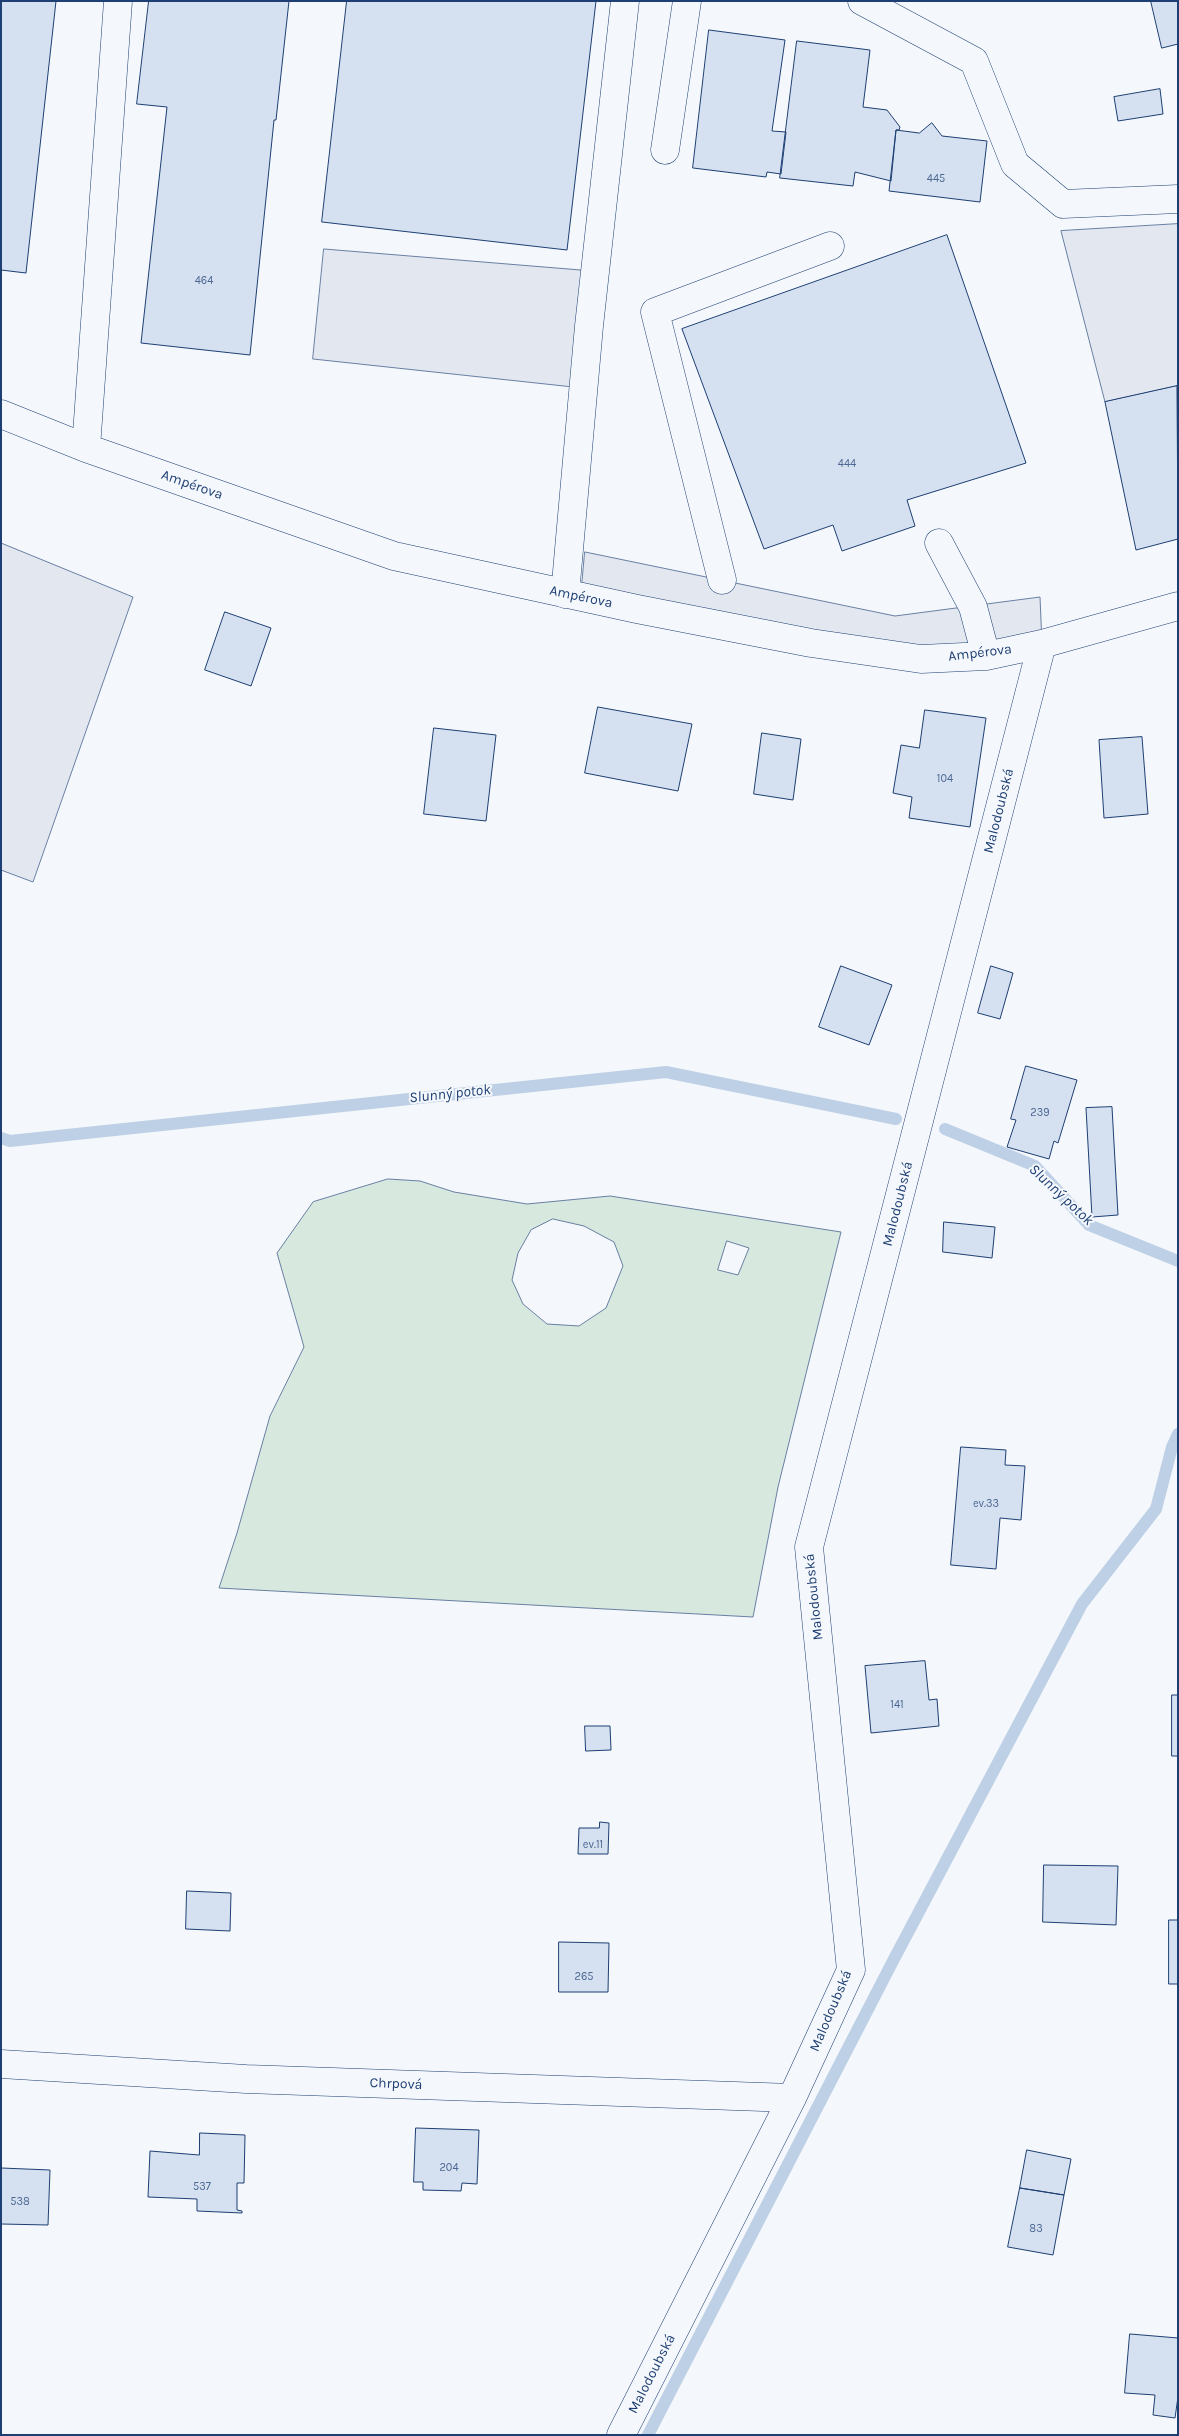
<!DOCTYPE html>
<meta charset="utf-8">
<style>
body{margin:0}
#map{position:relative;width:1179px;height:2436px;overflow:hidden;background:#f4f7fb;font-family:Karla,sans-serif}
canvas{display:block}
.frame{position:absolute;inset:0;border:2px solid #1d3f73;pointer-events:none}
</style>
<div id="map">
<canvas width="1179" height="2436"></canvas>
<div class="frame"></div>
</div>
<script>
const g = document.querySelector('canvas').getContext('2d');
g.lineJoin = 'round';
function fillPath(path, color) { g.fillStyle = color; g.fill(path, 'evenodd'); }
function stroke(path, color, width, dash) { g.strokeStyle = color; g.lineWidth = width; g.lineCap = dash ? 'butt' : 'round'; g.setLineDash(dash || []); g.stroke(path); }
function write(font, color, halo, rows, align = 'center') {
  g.font = font + ' Karla,sans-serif'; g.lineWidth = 4; g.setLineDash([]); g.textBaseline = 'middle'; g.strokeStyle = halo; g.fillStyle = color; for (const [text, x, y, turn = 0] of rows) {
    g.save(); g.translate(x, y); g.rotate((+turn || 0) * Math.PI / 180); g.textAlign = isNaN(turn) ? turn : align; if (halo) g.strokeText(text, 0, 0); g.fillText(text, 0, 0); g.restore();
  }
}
const green = new Path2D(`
 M388 1179 420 1181 454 1192 527 1204 610 1196 841 1232 778 1487 753 1617 219 1588 237 1533 270 1416 304 1347 277 1253 313 1202ZM553 1219 584 1226 614 1242 623 1266 606 1308 579 1326 547 1324 523 1304 512 1280 518 1253 531 1230ZM727 1241 749 1248 738 1275 718 1270Z`);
fillPath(green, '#d7e8df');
stroke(green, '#687fa3', 1);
const parking = new Path2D(`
 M1178 224V390L1177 386 1105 402 1061 231Z
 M324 249 605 272 592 389 313 359Z
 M1 543 133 597 33 882 1 870Z
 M585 552 895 616 1040 597 1042 644 986 656 581 597Z`);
fillPath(parking, '#e3e8f0');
stroke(parking, '#687fa3', 1);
stroke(new Path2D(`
 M945 1129 1035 1166 1089 1225 1178 1261
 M1 1138 10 1141 666 1072 896 1119
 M648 2435 894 1959 1082 1604 1156 1509 1172 1447 1178 1434`), '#bed0e5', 12);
const building = new Path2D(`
 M1 1H56L26 273 1 270Z
 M149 1H289L276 120H274L250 355 141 343 167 107 137 104Z
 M347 1H596L567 250 322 222Z
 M1151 1H1178V44L1162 48Z
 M709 30 785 40 772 131 786 132 781 174 767 172 766 177 693 168Z
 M797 41 870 50 863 107 887 110 900 127 899 130H896L891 181 855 172 853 186 780 178Z
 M1160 89 1163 114 1118 121 1114 97Z
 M932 123 942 136 987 141 980 202 889 191 896 130 919 133Z
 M947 235 1026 463 907 500 915 526 842 551 833 525 764 549 682 329Z
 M1177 386 1178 539 1136 550 1105 402Z
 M225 612 271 628 251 686 205 670Z
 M598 707 692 724 678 791 585 773Z
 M925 710 986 718 970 827 909 818 912 797 893 793 901 745 919 748Z
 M434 728 496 735 486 821 424 814Z
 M762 733 801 739 793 800 754 794Z
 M1142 737 1148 814 1104 818 1099 740Z
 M841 966 892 985 869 1045 819 1027Z
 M991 966 1013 973 1000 1019 978 1013Z
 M1026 1066 1077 1080 1058 1143 1054 1141 1049 1159 1007 1147 1016 1120 1011 1119Z
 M1112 1107 1118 1215 1092 1217 1086 1108Z
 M944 1222 995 1227 992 1258 943 1252Z
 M961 1447 1006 1450 1005 1465 1025 1466 1021 1520 1000 1518 996 1569 951 1565Z
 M925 1661 929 1700 937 1699 939 1726 871 1733 865 1666Z
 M1172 1695H1178V1756H1172Z
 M585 1726H610L611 1750 586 1751Z
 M600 1822 609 1823 608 1854H578L579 1828H599Z
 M1044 1865 1118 1866 1116 1925 1043 1922Z
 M187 1891 231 1893 230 1931 186 1929Z
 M1169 1920H1178V1984H1169Z
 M559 1942 609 1943 608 1992H559Z
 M416 2128 479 2130 477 2184 462 2183 461 2191 423 2190V2182H414Z
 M200 2133 245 2135 244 2183H237V2210L242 2211V2213L197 2211V2199L148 2197 150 2151 199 2155Z
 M1027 2150 1071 2159 1064 2195 1020 2188Z
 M1 2168 50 2170 48 2225 1 2224Z
 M1020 2188 1064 2195 1053 2255 1008 2247Z
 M1130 2334 1178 2338V2397L1175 2418 1153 2415 1155 2395 1125 2393Z`);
fillPath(building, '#d5e0f0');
stroke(building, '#1d3f73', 1);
const minor = new Path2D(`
 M862 1 974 61 1015 164 1063 204 1178 199
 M665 150 687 1
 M1 414 86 448 394 556 637 609 811 643 921 659 986 656 1042 644 1178 606
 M86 448 118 1
 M939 543 973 607 986 656
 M722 580 655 312 830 246
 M565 594 589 326 625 1
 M1 2064 246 2079 792 2098
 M621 2435 792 2098 851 1970 809 1547 1042 644`);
stroke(minor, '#1d3f73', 29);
stroke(minor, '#f4f7fb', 28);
write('11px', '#4b6792', null, [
 ["445",936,179],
 ["464",204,281],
 ["444",847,464],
 ["104",945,779],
 ["239",1040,1113],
 ["ev.33",986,1504],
 ["141",897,1705],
 ["ev.11",593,1845],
 ["265",584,1977],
 ["204",449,2168],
 ["537",202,2187],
 ["538",20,2202],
 ["83",1036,2229]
]);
write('14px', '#1d3f73', '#f4f7fb', [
 ["Ampérova",192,485,19],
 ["Ampérova",581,597,12],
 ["Ampérova",980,653,-7],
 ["Malodoubská",999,811,-76],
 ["Malodoubská",898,1204,-76],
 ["Malodoubská",814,1597,-96],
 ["Malodoubská",831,2011,-67],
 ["Chrpová",396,2084,2],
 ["Malodoubská",652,2374,-63]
]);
write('italic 15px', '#1d3f73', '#f4f7fb', [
 ["Slunný potok",450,1094,-6],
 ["Slunný potok",1061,1195,43]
]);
</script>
